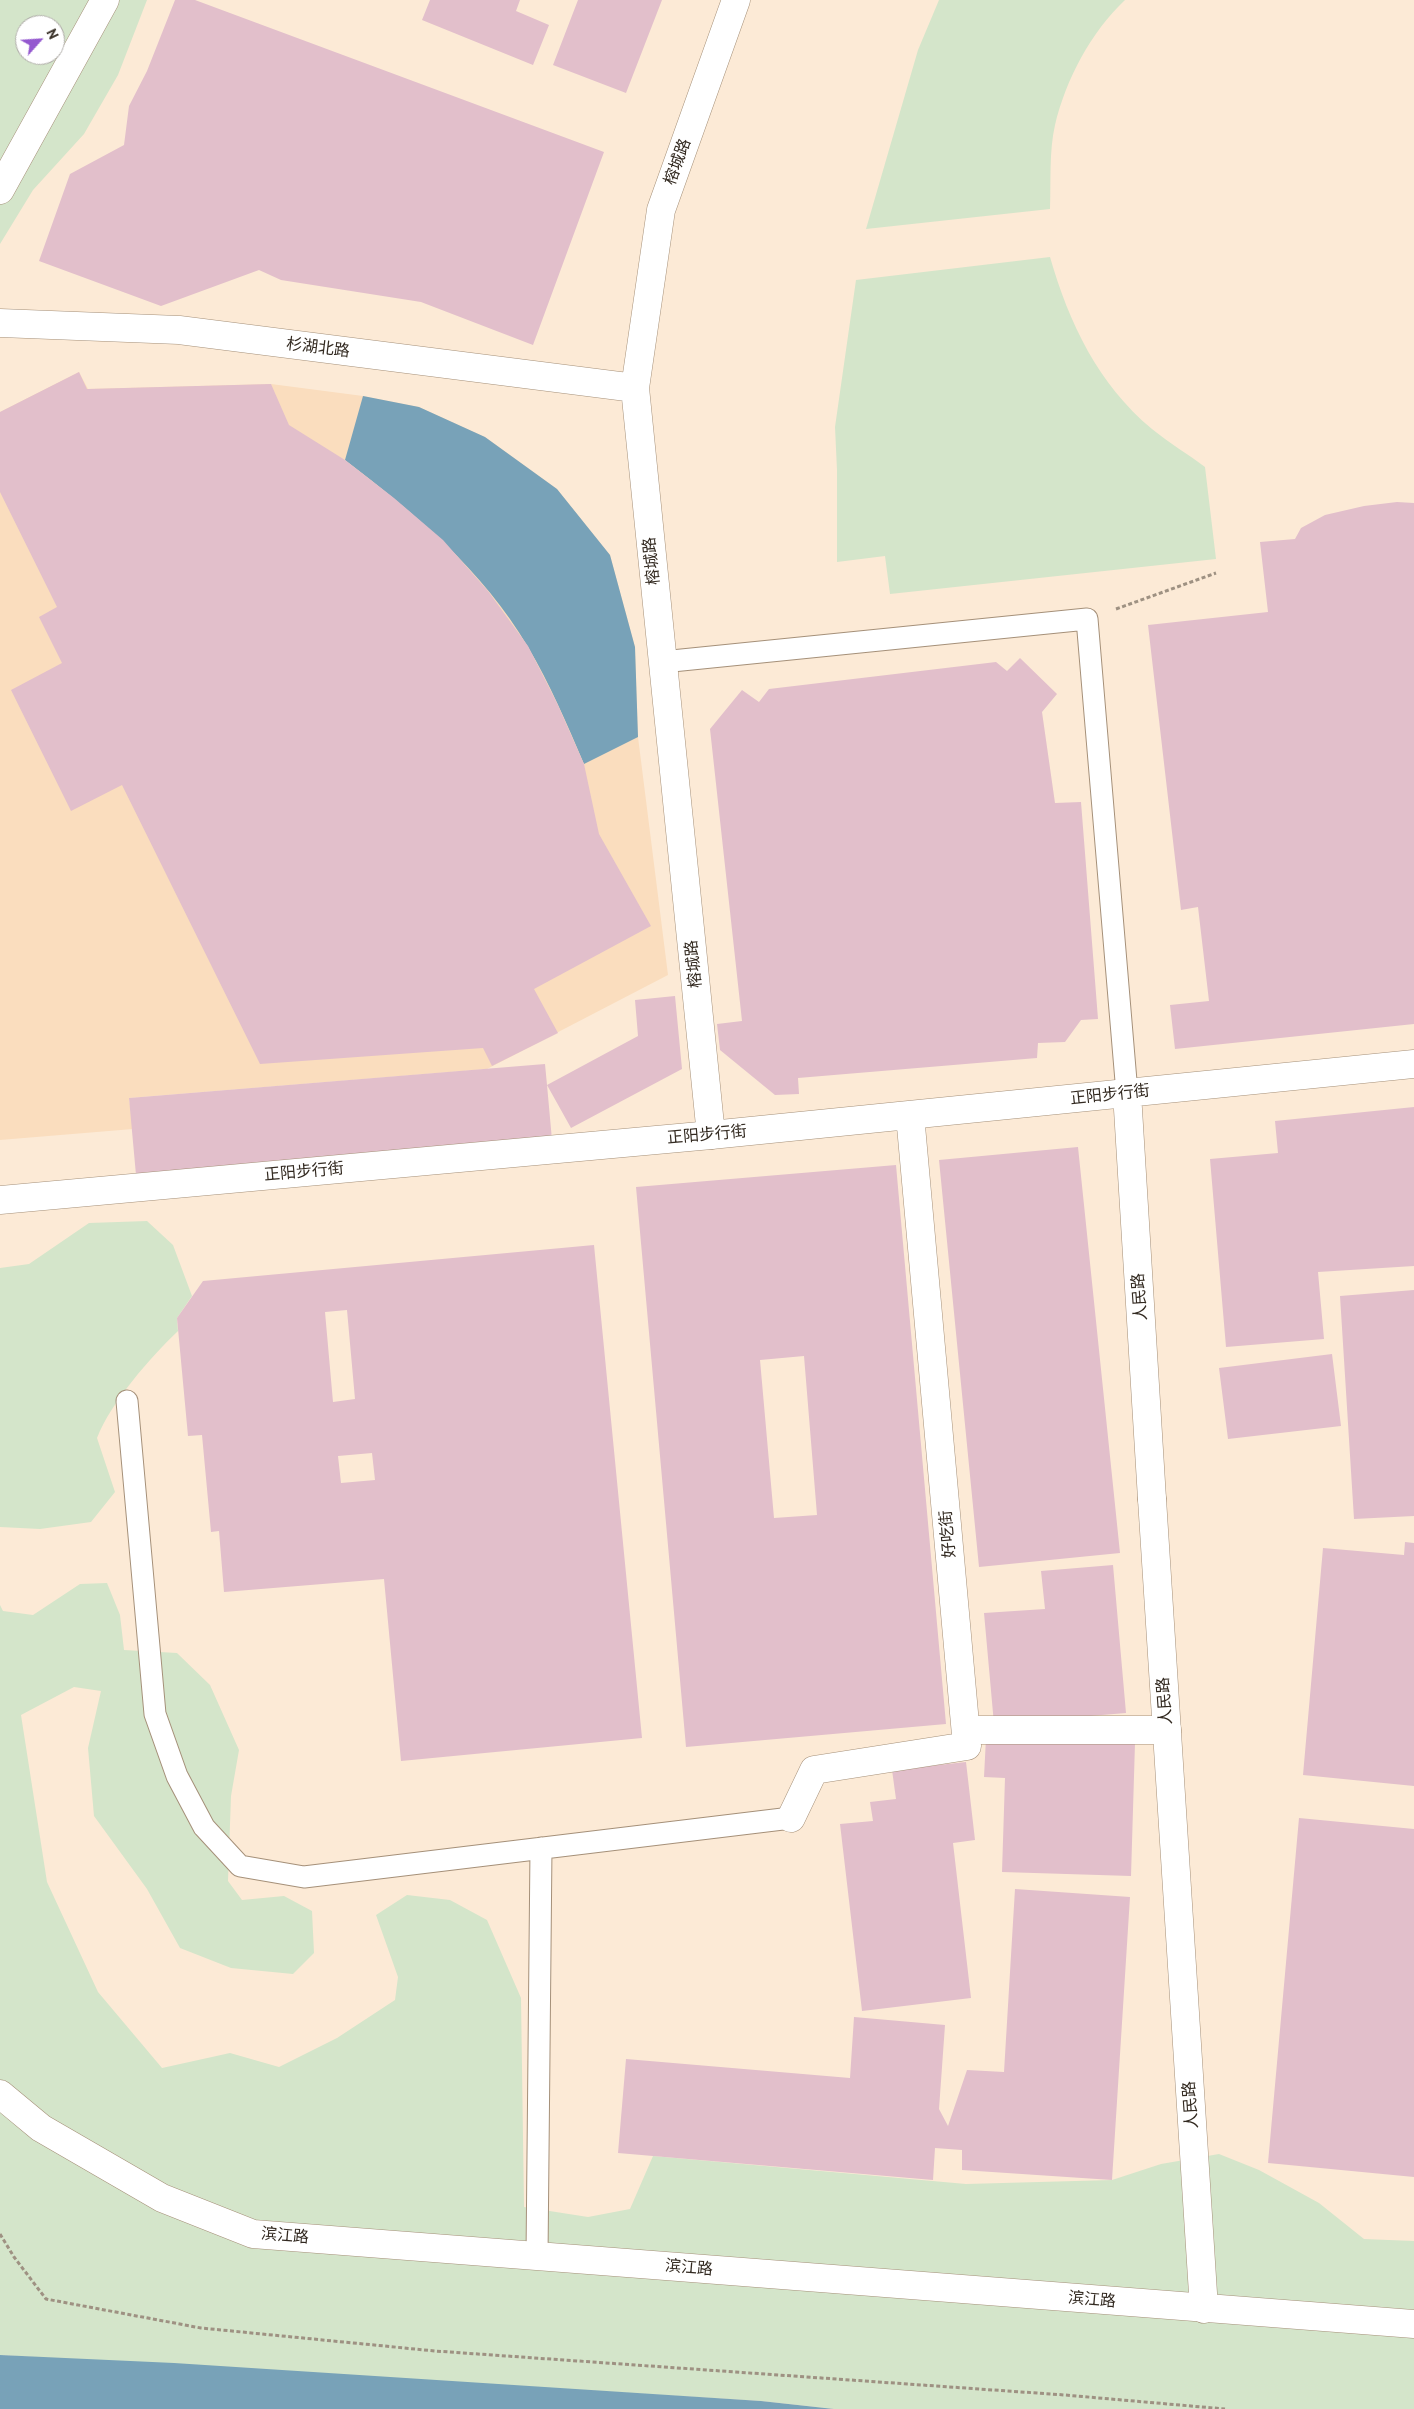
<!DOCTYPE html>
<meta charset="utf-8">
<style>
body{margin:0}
#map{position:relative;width:1414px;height:2409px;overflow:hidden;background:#fcead6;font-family:"PT Sans",sans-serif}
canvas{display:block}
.north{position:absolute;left:15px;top:15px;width:50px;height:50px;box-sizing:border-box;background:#fff;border:1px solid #adaaa6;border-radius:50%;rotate:64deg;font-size:14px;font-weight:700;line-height:20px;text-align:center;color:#332a21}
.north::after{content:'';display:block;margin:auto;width:18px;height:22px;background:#9458cf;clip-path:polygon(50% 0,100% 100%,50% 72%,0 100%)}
</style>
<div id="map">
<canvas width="1414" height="2409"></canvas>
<div class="north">N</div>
</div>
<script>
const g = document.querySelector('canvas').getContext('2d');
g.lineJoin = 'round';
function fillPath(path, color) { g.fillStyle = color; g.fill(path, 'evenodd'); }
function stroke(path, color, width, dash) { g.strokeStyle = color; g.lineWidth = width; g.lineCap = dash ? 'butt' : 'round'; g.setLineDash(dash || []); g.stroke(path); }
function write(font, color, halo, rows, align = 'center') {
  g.font = font + ' "PT Sans","Noto Sans SC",sans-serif'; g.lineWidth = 4; g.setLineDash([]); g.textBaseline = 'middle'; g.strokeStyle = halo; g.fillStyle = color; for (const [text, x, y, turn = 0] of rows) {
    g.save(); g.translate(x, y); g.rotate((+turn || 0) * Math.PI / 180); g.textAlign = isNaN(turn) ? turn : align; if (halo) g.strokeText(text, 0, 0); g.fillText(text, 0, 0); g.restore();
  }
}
fillPath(new Path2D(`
 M79 372 88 389 271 384 363 396 419 407 485 437 557 489 610 555 635 647 638 737 668 975 487 1069 129 1098 133 1129 0 1140V412Z`), '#faddbe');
fillPath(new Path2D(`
 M0 0H147L118 75 84 134 33 190 0 244ZM25 25H55V55H25Z
 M939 0H1125C1091 32 1066 79 1055 125 1049 151 1051 182 1050 209L866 229 918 50Z
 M1050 257C1069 323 1098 384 1152 429 1169 443 1188 454 1205 467L1216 559 890 594 885 556 837 562V470L835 427 856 280Z
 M147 1221 173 1245 192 1296 177 1318 178 1331C150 1358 111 1402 97 1438L115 1492 91 1522 40 1529 0 1527V1268L29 1264 89 1223Z
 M107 1583 120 1615 124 1650 177 1653 210 1685 239 1750 231 1796 228 1881 242 1900 284 1896 312 1911 314 1953 293 1974 231 1968 180 1948 147 1889 94 1816 88 1748 101 1691 74 1687 21 1715 47 1882 98 1992 162 2068 230 2053 279 2067 337 2038 395 2000 398 1977 376 1915 407 1895 450 1900 487 1920 521 1998 524 2207 588 2217 630 2209 653 2156 966 2184 1112 2180 1161 2164 1219 2154 1259 2170 1319 2203 1364 2239 1414 2241V2409H834L761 2401 0 2355V1605L3 1611 33 1615 80 1584Z`), '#d4e5ca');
fillPath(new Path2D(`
 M363 396 419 407 485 437 557 489 610 555 635 647 638 737 584 764C567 724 550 684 528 647 483 570 414 513 345 460Z
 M0 2355 174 2363 761 2401 834 2409H0Z`), '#78a2b8');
fillPath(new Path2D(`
 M175 0H195L604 152 533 345 421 302 281 280 259 270 161 306 39 261 70 174 124 145 129 106 147 71Z
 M430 0H520L516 11 549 25 533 65 422 20Z
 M578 0H662L626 93 553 65Z
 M79 372 87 389 271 384 289 425 345 460 394 498 443 540 488 591 528 646 557 703 584 764 599 834 651 926 534 989 558 1033 492 1066 483 1048 260 1064 122 785 71 811 11 690 62 663 39 617 57 607 0 492V412Z
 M1397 502 1414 503V1024L1175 1049 1170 1005 1209 1001 1198 907 1181 910 1148 625 1268 612 1260 542 1295 539 1301 528 1325 515 1364 506Z
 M1020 658 1057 694 1042 712 1055 803 1081 802 1098 1019 1081 1020 1065 1042 1038 1043 1037 1058 798 1078 799 1094 775 1095 720 1050 717 1024 742 1021 710 729 742 690 759 702 769 689 996 662 1007 671Z
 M675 996 682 1069 571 1128 547 1085 552 1140 136 1175 129 1098 545 1064 547 1085 638 1036 635 1000Z
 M1414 1107V1266L1318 1272 1324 1339 1226 1347 1210 1159 1278 1153 1275 1121Z
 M1078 1147 1120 1553 979 1567 939 1160Z
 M896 1165 946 1724 686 1747 636 1187ZM804 1356 817 1515 774 1518 760 1360Z
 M594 1245 642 1738 401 1761 384 1579 224 1592 219 1531 211 1532 202 1435 188 1436 177 1318 203 1281ZM347 1310 355 1399 333 1402 325 1312ZM372 1453 375 1480 341 1483 338 1456Z
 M1414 1290V1516L1354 1519 1340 1296Z
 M1332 1354 1341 1426 1228 1439 1219 1368Z
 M1405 1542 1414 1543V1786L1303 1775 1323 1548 1404 1555Z
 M1113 1565 1126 1713 994 1724 984 1613 1045 1609 1041 1571Z
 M986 1738 1135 1743 1131 1876 1002 1872 1005 1778 984 1777Z
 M966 1762 975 1840 953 1843 971 1998 862 2011 840 1824 873 1821 870 1802 896 1799 892 1770Z
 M1299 1818 1414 1829V2177L1268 2163Z
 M1015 1889 1130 1897 1112 2180 962 2170V2150L935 2148 933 2180 618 2153 626 2059 850 2078 854 2017 945 2025 939 2109 948 2126 967 2070 1004 2072Z`), '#e2bfcb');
const service = new Path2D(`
 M662 662 1087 619 1127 1093
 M127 1401 155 1714 177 1776 204 1827 240 1866 304 1877 791 1818
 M537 2256 541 1848`);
const pedestrian = new Path2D(`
 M0 190 105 0
 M1127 1093 1152 1499
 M0 1200 711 1135 1414 1064
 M966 1730H1167
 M791 1818 814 1770 967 1746 910 1115`);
const minor = new Path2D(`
 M1152 1499 1204 2309`);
const tertiary = new Path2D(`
 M0 323 179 330 635 388
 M711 1135 635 388 661 210 736 0`);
const secondary = new Path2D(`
 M0 2094 41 2128 162 2198 253 2234 1414 2324`);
stroke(service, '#a59079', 23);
stroke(pedestrian, '#a59079', 29);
stroke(minor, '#a59079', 29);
stroke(tertiary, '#a59079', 29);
stroke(secondary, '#a59079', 29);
stroke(new Path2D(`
 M1116 609 1216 573
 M0 2234 14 2257 46 2299 201 2328 435 2351 1065 2395 1225 2409`), '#9e9182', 3, [4, 2.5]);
stroke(service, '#fff', 21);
stroke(pedestrian, '#fff', 28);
stroke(minor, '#fff', 28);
stroke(tertiary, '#fff', 28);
stroke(secondary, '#fff', 28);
write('16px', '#332a21', '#fff', [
 ["榕城路",678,162,-70],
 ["杉湖北路",318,348,7],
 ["榕城路",652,561,-96],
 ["榕城路",694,964,-96],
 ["正阳步行街",1110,1095,-6],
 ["正阳步行街",707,1135,-5],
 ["正阳步行街",304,1172,-5],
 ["人民路",1140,1297,-94],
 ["好吃街",948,1534,-95],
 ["人民路",1165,1701,-94],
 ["人民路",1191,2105,-94],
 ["滨江路",285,2236,5],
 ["滨江路",689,2268,5],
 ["滨江路",1092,2300,5]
]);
</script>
